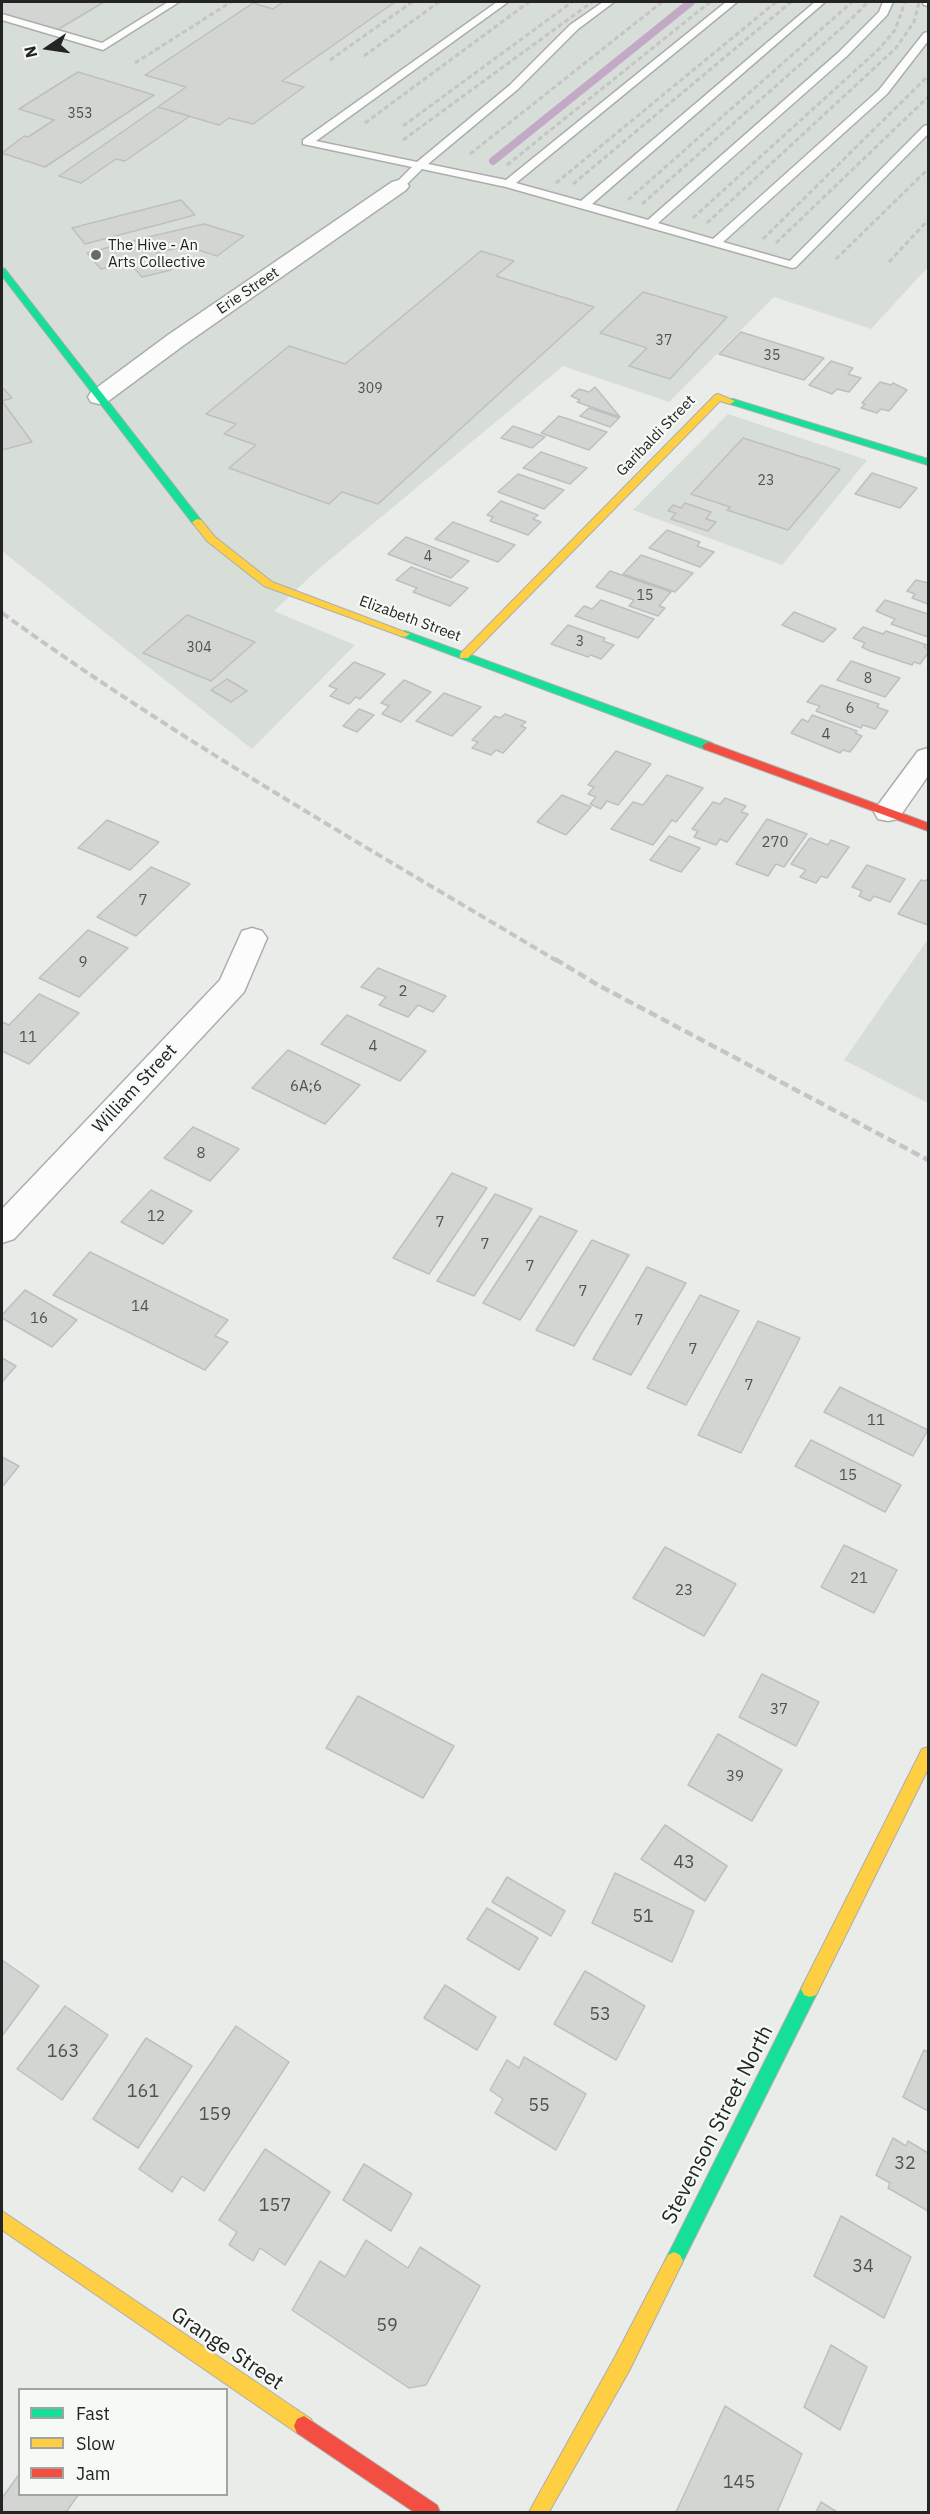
<!DOCTYPE html>
<style>
body{margin:0}
#map{position:relative;width:930px;height:2514px;overflow:hidden;background:#eaecea;font-family:"IBM Plex Sans",sans-serif}
canvas{display:block}
.frame{position:absolute;inset:0;border:3px solid #232423;pointer-events:none}
.legend{position:absolute;left:18px;top:2388px;width:210px;height:108px;box-sizing:border-box;background:#f6faf6;border:2px solid #a2a4a2;margin:0;padding:8px 10px;list-style:none;font-size:18px;color:#232423}
.legend li{display:flex;align-items:center;gap:12px;height:30px}
.legend b{width:30px;border:2px solid #a2a4a2}
.north{position:absolute;left:18px;top:18px;width:60px;height:60px;-webkit-text-stroke:4px #f6faf6;paint-order:stroke;rotate:257deg;font-size:16px;font-weight:700;line-height:24px;text-align:center;color:#232423}
.north::after{content:'';display:block;margin:auto;width:21px;height:27px;background:#232423;clip-path:polygon(50% 0,100% 100%,50% 72%,0 100%)}
</style>
<div id="map">
<canvas width="930" height="2514"></canvas>
<div class="frame"></div>
<ul class="legend">
<li><b style="height:8px;background:#16e098"></b>Fast</li>
<li><b style="height:8px;background:#ffcf43"></b>Slow</li>
<li><b style="height:8px;background:#f24e42"></b>Jam</li>
</ul>
<div class="north">N</div>
</div>
<script>
const g = document.querySelector('canvas').getContext('2d');
g.lineJoin = 'round';
function fillPath(path, color) { g.fillStyle = color; g.fill(path, 'evenodd'); }
function stroke(path, color, width, dash) { g.strokeStyle = color; g.lineWidth = width; g.lineCap = dash ? 'butt' : 'round'; g.setLineDash(dash || []); g.stroke(path); }
function write(font, color, halo, rows, align = 'center') {
  g.font = font + ' "IBM Plex Sans",sans-serif'; g.lineWidth = 4.5; g.setLineDash([]); g.textBaseline = 'middle'; g.strokeStyle = halo; g.fillStyle = color; for (const [text, x, y, turn = 0] of rows) {
    g.save(); g.translate(x, y); g.rotate((+turn || 0) * Math.PI / 180); g.textAlign = isNaN(turn) ? turn : align; if (halo) g.strokeText(text, 0, 0); g.fillText(text, 0, 0); g.restore();
  }
}
fillPath(new Path2D(`
 M2 2H928V267L871 329 774 297 669 402 563 366 315 572 274 611 355 645 252 749 2 551Z
 M728 414 867 460 782 565 633 510Z
 M928 939V1103L844 1060Z`), '#d7ddd7');
stroke(new Path2D(`
 M493 161 691 2`), '#c2aac7', 8);
const building = new Path2D(`
 M2 2H104L57 30 2 14Z
 M283 2H395L282 81 304 87 253 124 229 118 219 125 158 107 186 87 145 75 253 3 273 9Z
 M78 72 154 95 45 167 2 153 24 136 28 137 54 120 19 109Z
 M158 107 190 116 125 161 116 159 81 183 59 176Z
 M181 200 195 215 85 244 72 228Z
 M204 224 244 236 217 256 186 246 157 253 144 238Z
 M144 238 171 270 142 277 129 262 101 269 87 253Z
 M481 251 514 261 496 276 594 307 378 504 342 492 329 504 229 468 256 445 224 434 236 424 206 414 289 346 345 364Z
 M643 292 727 317 670 379 629 366 647 348 600 333Z
 M741 332 824 358 804 380 719 354Z
 M831 361 853 368 848 374 861 378 849 392 837 389 832 394 809 385Z
 M880 382 891 385 893 383 907 390 889 411 881 409 877 413 861 408 865 404 862 403Z
 M595 387 620 417 577 402 580 400 571 396 579 389 589 392Z
 M2 389H4L12 398 2 401 32 442 2 450Z
 M589 408 619 418 610 427 580 416Z
 M559 416 607 432 589 450 541 433Z
 M513 426 545 437 532 448 501 438Z
 M743 438 840 469 788 530 727 510 730 507 691 494Z
 M541 452 587 468 570 484 523 468Z
 M872 473 917 488 900 508 855 494Z
 M518 474 564 490 544 509 498 492Z
 M501 501 538 515 533 519 541 522 528 535 490 521 493 517 487 515Z
 M685 503 711 512 706 519 716 522 708 531 671 519 676 513 668 511 673 505 681 508Z
 M453 522 515 545 498 562 435 539Z
 M667 530 700 542 697 546 714 552 700 567 649 548Z
 M406 537 469 561 451 578 388 554Z
 M641 555 693 573 675 592 623 574Z
 M411 567 468 588 450 606 413 592 417 588 396 580Z
 M610 571 671 592 659 606 665 608 658 616 629 606 634 600 596 587Z
 M916 580 928 583V604L912 598 915 594 907 591Z
 M601 600 654 619 638 638 575 616 584 606 592 609Z
 M885 600 928 614V637L891 624 895 619 876 611Z
 M794 612 836 629 823 642 782 625Z
 M187 615 255 642 211 681 143 653Z
 M568 625 605 638 603 641 614 645 601 659 591 655 588 657 551 644Z
 M863 627 883 634 886 631 927 645 924 647 928 649V653L920 664 914 662 912 665 870 651 862 647 865 643 853 638Z
 M851 661 900 678 885 697 837 680Z
 M354 662 385 674 360 699 356 697 349 704 330 696 337 689 329 686Z
 M227 679 247 691 231 702 211 690Z
 M404 680 431 692 401 722 382 714 389 706 381 703Z
 M821 685 879 704 877 707 888 711 875 729 863 725 861 728 816 711 820 706 807 702Z
 M444 693 481 707 452 736 416 721Z
 M359 709 374 715 357 732 343 726Z
 M505 714 526 722 521 726 526 728 503 753 496 750 491 755 472 748 478 742 472 740 495 716 500 718Z
 M812 715 857 731 855 733 862 736 850 752 843 750 840 753 791 733 802 719 808 722Z
 M616 751 651 764 618 805 607 801 601 809 590 804 596 797 588 794 594 787 588 785Z
 M667 775 703 788 676 822 672 820 653 845 611 829 633 802 643 805Z
 M562 795 591 807 566 835 537 822Z
 M725 798 746 806 741 812 748 814 727 842 720 839 716 845 694 837 698 831 692 829 713 802 720 804Z
 M767 819 807 834 784 867 776 864 768 876 736 864Z
 M107 820 159 842 130 870 78 848Z
 M669 836 700 848 681 872 650 860Z
 M810 838 828 845 831 840 849 847 827 878 821 876 816 883 800 877 806 870 791 864Z
 M867 865 905 879 890 902 874 896 870 901 859 896 862 891 852 887Z
 M151 867 190 884 136 936 97 917Z
 M928 878V925L898 914 921 880 926 881Z
 M88 930 128 948 79 997 39 978Z
 M378 968 446 996 433 1012 418 1005 408 1017 379 1005 386 997 361 987Z
 M39 994 79 1013 29 1064 2 1051V1022L9 1025Z
 M347 1015 426 1051 400 1081 321 1044Z
 M288 1050 360 1085 325 1124 252 1088Z
 M193 1127 239 1149 210 1181 164 1158Z
 M452 1173 487 1188 429 1274 393 1258Z
 M151 1190 192 1211 163 1244 121 1222Z
 M495 1194 532 1209 474 1296 437 1281Z
 M540 1216 577 1231 520 1320 483 1303Z
 M592 1240 629 1255 574 1346 536 1330Z
 M90 1252 228 1320 215 1336 228 1342 205 1370 53 1295Z
 M647 1267 686 1283 631 1375 593 1359Z
 M25 1290 77 1320 52 1347 2 1318V1315Z
 M700 1295 739 1311 686 1405 647 1388Z
 M758 1321 800 1338 741 1453 698 1435Z
 M2 1358 16 1366 2 1382Z
 M840 1387 928 1430 913 1456 824 1412Z
 M811 1440 901 1485 885 1512 795 1466Z
 M2 1457 19 1466 2 1487Z
 M844 1545 897 1570 874 1613 821 1587Z
 M665 1547 736 1584 704 1636 633 1598Z
 M762 1674 819 1702 796 1746 739 1717Z
 M358 1696 454 1746 423 1798 326 1748Z
 M718 1734 782 1770 752 1821 688 1785Z
 M665 1825 727 1866 705 1901 641 1859Z
 M615 1873 694 1911 672 1962 592 1923Z
 M507 1877 565 1911 551 1936 492 1902Z
 M487 1908 538 1938 519 1970 467 1939Z
 M2 1960 39 1986 2 2036Z
 M585 1971 645 2006 616 2060 554 2024Z
 M445 1985 496 2017 477 2050 424 2018Z
 M65 2006 108 2035 62 2100 17 2069Z
 M236 2026 289 2062 204 2191 182 2176 172 2192 139 2169Z
 M146 2038 192 2066 138 2148 93 2119Z
 M924 2050 928 2052V2111L903 2097Z
 M524 2057 586 2094 556 2150 495 2113 503 2099 490 2090 507 2060 519 2068Z
 M893 2138 906 2146 908 2141 928 2153V2211L888 2188 890 2183 876 2175Z
 M265 2149 330 2192 285 2265 260 2248 253 2261 229 2245 237 2232 219 2220Z
 M364 2164 412 2194 391 2231 343 2200Z
 M841 2216 911 2257 884 2318 814 2276Z
 M366 2240 408 2268 420 2247 480 2286 426 2385 409 2388 292 2310 320 2261 345 2277Z
 M831 2345 867 2367 840 2430 804 2407Z
 M725 2406 802 2454 777 2512H676Z
 M20 2473V2494H79L66 2512H2V2498Z
 M821 2502 837 2512H816Z`);
fillPath(building, '#d3d5d3');
stroke(building, '#bec0bf', 1.5);
const lane = new Path2D(`
 M168 2H179L103 50 2 20V14L102 43Z
 M497 2H508L316 141 417 162 510 85 570 25 603 2H614L578 29 518 89 428 164 506 180 726 2H737L516 183 581 201 815 2H825L592 204 648 220 839 52 879 12 883 2H893L887 15 847 56 658 223 713 239 879 90 924 33 928 32V41L887 94 723 242 790 261 924 126 928 125V134L796 267 792 268 506 187 422 169 403 188H395V184L412 167 303 144V140Z
 M922 2H928V6L924 5Z`);
const street = new Path2D(`
 M399 180 406 182 409 186 406 190 184 345 107 402 99 404 91 402 88 397 91 392 168 335 392 182Z
 M928 748V776L898 819 888 821 878 819 874 812 878 805 918 751Z
 M252 928 262 931 267 938 244 992 14 1239 2 1243V1209L220 980 242 931Z`);
const fast = new Path2D(`
 M2 268 5 269 201 520V524H193L2 276Z
 M727 399H733L928 459V465L727 403Z
 M405 631 712 743 714 746 708 750 704 749 401 636 400 634Z
 M810 1981 816 1983 819 1989 680 2267 674 2270 668 2267 665 2261 804 1983Z`);
const slow = new Path2D(`
 M718 394 735 401 730 404 720 401 468 658H460V654L715 395Z
 M197 519 201 520 215 537 272 582 410 634 405 637 401 636 264 586 207 541 192 522Z
 M928 1747V1769L816 1995 810 1997 804 1995 801 1989 804 1983 922 1749Z
 M2 2211 311 2419 314 2426 311 2433 304 2436 297 2433 2 2230Z
 M674 2252 680 2255 683 2261 629 2371 549 2512H529L615 2357 668 2255Z`);
const jam = new Path2D(`
 M708 742 928 823V831L704 749 702 746Z
 M304 2416 437 2505 440 2512H414L297 2433 294 2426 297 2419Z`);
stroke(lane, '#acaeac', 3);
stroke(street, '#acaeac', 3);
stroke(fast, '#acaeac', 2);
stroke(slow, '#acaeac', 2);
stroke(jam, '#acaeac', 2);
fillPath(lane, '#fcfcfc');
fillPath(street, '#fcfcfc');
fillPath(fast, '#16e098');
fillPath(slow, '#ffcf43');
fillPath(jam, '#f24e42');
stroke(new Path2D(`
 M364 56 439 2
 M330 60 412 2
 M135 63 231 2
 M365 123 529 2
 M403 126 572 2
 M403 140 592 2
 M470 154 662 2
 M507 165 710 2
 M556 183 776 2
 M573 184 791 2
 M628 200 852 2
 M642 204 845 25 868 2
 M693 218 879 49 895 30 905 2
 M707 223 896 48 914 22 919 2
 M763 239 928 76
 M776 243 928 97
 M836 259 928 169
 M889 262 928 220`), '#c4c5c4', 3, [5, 3]);
stroke(new Path2D(`
 M2 613C179 741 370 849 557 961`), '#c4c5c4', 4, [8, 4]);
stroke(new Path2D(`
 M555 959 598 985 928 1160`), '#c4c5c4', 4.5, [9, 4.5]);
for (const [x, y, r, color] of [
 [96,255,6,"#696a69"]
]) { const dot = new Path2D(); dot.arc(x, y, r, 0, 2 * Math.PI); g.fillStyle = color; g.fill(dot); stroke(dot, '#f6faf6', 2); }
write('14px', '#505150', null, [
 ["353",80,114],
 ["37",664,341],
 ["35",772,356],
 ["309",370,389],
 ["23",766,481],
 ["4",428,557],
 ["15",645,596],
 ["3",580,642],
 ["304",199,648],
 ["8",868,679]
]);
write('15px', '#232423', '#f6faf6', [
 ["The Hive - An",108,246],
 ["Arts Collective",108,263]
], 'left');
write('15px', '#232423', '#f6faf6', [
 ["Erie Street",248,291,-34],
 ["Garibaldi Street",656,436,-46],
 ["Elizabeth Street",410,619,20]
]);
write('15px', '#505150', null, [
 ["6",850,709],
 ["4",826,735],
 ["270",775,843],
 ["7",143,901],
 ["9",83,963],
 ["2",403,992],
 ["11",28,1038],
 ["4",373,1047],
 ["6A;6",306,1087],
 ["8",201,1154],
 ["12",156,1217],
 ["7",440,1223],
 ["7",485,1245],
 ["7",530,1267],
 ["7",583,1292],
 ["14",140,1307],
 ["16",39,1319],
 ["7",639,1321],
 ["7",693,1350],
 ["7",749,1386],
 ["11",876,1421],
 ["15",848,1476],
 ["21",859,1579],
 ["23",684,1591],
 ["37",779,1710],
 ["39",735,1777]
]);
write('18px', '#232423', '#f6faf6', [
 ["William Street",135,1089,-47]
]);
write('18px', '#505150', null, [
 ["43",684,1863],
 ["51",643,1917],
 ["53",600,2015],
 ["163",63,2052],
 ["161",143,2092],
 ["55",539,2106],
 ["159",215,2115],
 ["32",905,2164],
 ["157",275,2206],
 ["34",863,2267],
 ["59",387,2326],
 ["145",739,2483]
]);
write('21px', '#232423', '#f6faf6', [
 ["Stevenson Street North",718,2125,-63],
 ["Grange Street",227,2349,34]
]);
</script>
